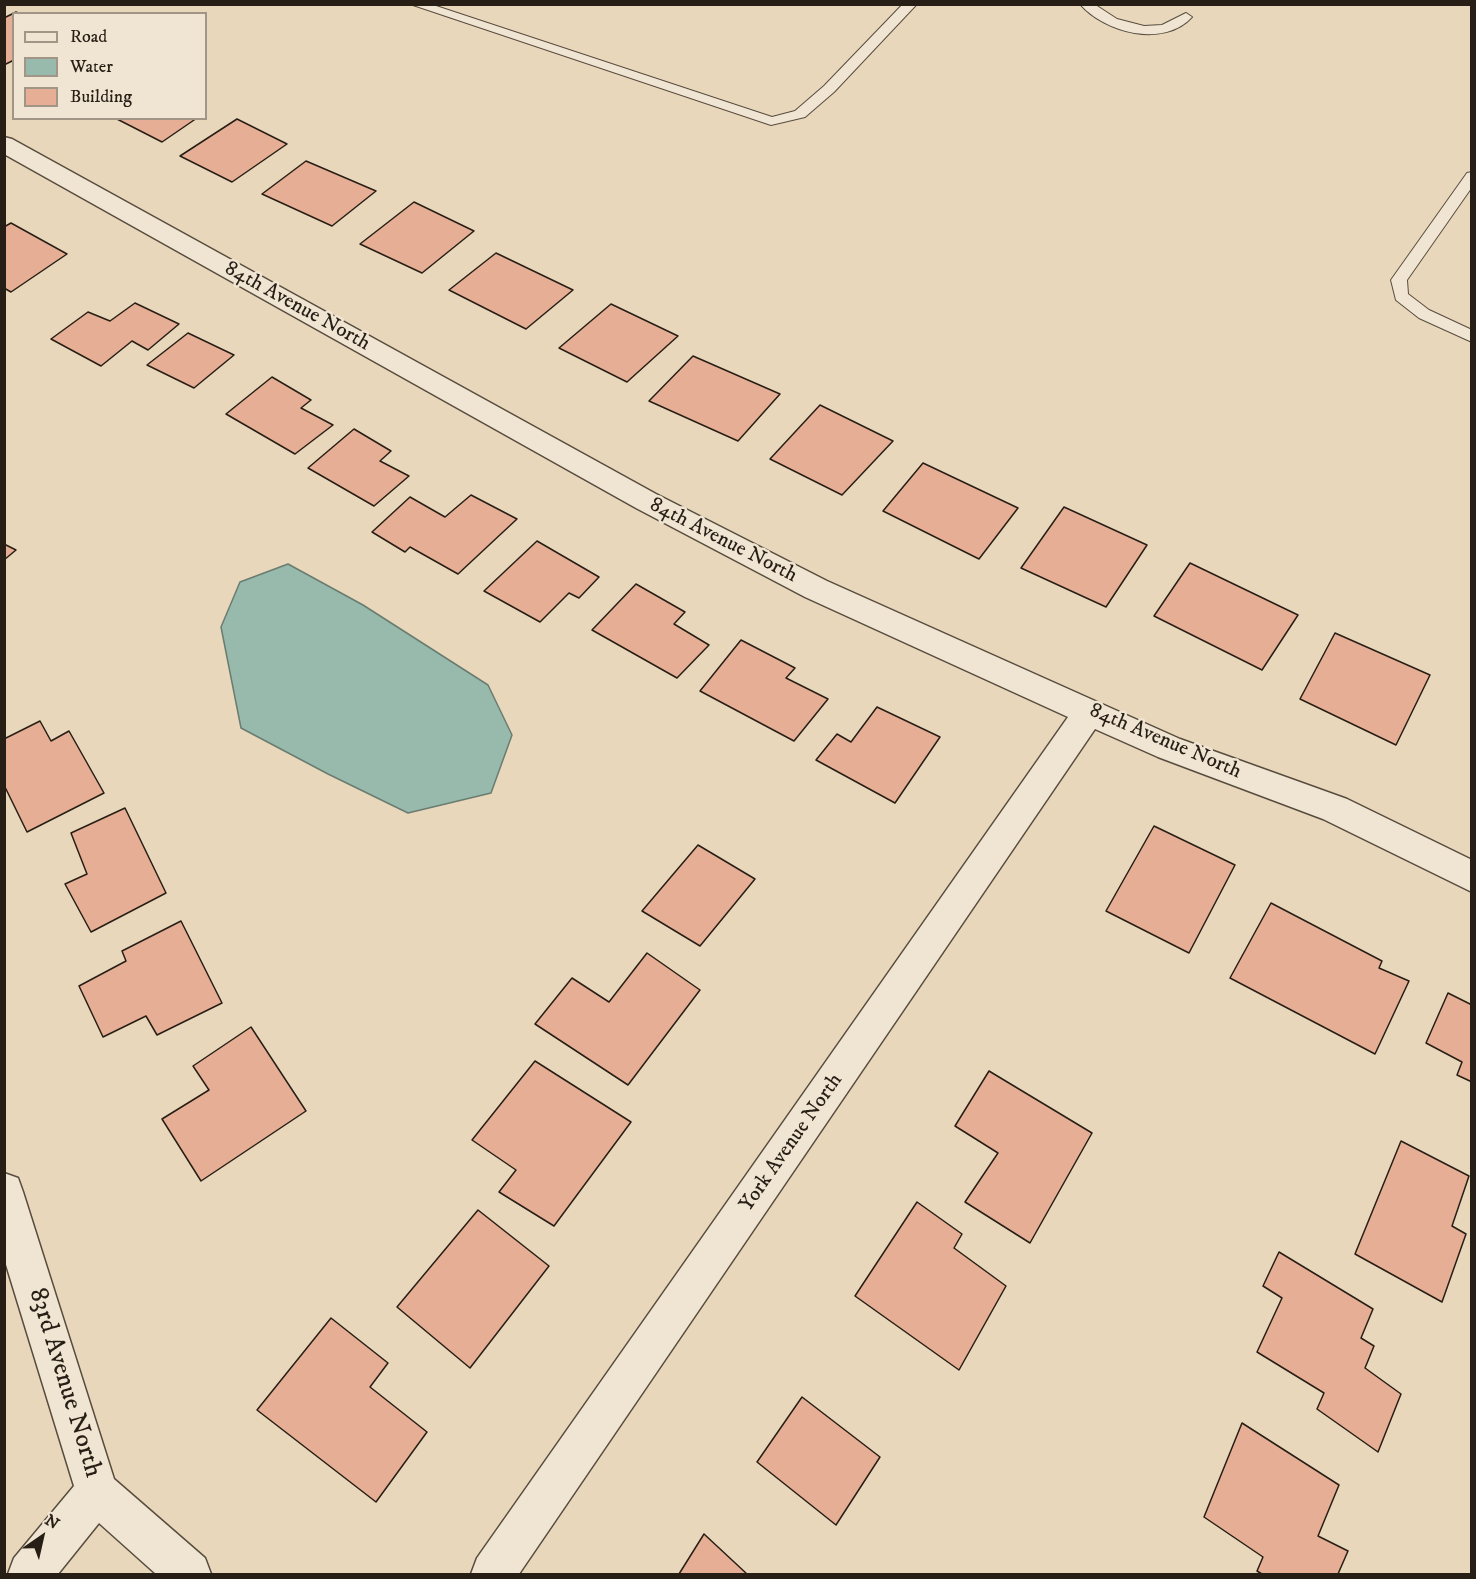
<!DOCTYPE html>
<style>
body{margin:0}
#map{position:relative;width:1476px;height:1579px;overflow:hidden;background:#e8d7ba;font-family:"IM FELL DW Pica",serif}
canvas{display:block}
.frame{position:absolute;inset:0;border:6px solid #271e15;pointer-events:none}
.legend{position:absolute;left:12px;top:12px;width:195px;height:108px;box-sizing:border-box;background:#f0e5d2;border:2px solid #a09586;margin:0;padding:8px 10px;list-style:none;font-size:18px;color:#271e15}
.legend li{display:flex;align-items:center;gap:12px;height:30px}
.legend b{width:30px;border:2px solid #a09586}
.north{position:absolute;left:12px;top:1507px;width:60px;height:60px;-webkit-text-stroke:4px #f0e5d2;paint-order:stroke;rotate:34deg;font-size:16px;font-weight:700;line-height:24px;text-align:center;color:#271e15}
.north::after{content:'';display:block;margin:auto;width:21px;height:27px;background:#271e15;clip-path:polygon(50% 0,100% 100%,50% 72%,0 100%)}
</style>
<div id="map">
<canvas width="1476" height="1579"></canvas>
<div class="frame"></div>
<ul class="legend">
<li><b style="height:8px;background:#f0e5d2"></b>Road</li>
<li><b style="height:16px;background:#97baad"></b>Water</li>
<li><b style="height:16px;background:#e6ae94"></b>Building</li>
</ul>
<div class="north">N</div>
</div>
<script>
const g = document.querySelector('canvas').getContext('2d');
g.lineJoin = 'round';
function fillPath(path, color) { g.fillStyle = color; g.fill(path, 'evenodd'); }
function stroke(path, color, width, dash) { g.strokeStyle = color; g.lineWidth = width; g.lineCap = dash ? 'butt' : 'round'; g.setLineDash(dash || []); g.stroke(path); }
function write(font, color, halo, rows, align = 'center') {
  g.font = font + ' "IM FELL DW Pica",serif'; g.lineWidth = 5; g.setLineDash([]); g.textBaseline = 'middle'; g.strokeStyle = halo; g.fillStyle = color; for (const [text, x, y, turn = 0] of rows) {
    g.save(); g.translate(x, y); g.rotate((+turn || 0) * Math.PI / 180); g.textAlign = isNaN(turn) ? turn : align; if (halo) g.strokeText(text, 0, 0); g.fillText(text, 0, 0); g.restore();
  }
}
const water = new Path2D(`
 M288 564 363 605 488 685 512 735 491 793 408 813 328 774 241 728 221 627 240 582Z`);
fillPath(water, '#97baad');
stroke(water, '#6a7c70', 1.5);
const building = new Path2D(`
 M16 12 20 14H14V60L4 65V18Z
 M115 118H197L162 142Z
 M237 119 287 144 232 182 180 156Z
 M306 161 376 191 332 226 262 194Z
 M414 202 474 231 422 273 360 244Z
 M11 223 67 254 11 292 4 288V227Z
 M496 253 573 290 526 329 449 290Z
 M135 303 179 324 148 350 132 341 101 366 51 339 88 312 110 321Z
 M611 304 678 336 627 382 559 348Z
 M188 333 234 355 194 388 147 365Z
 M693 356 780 394 738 441 649 401Z
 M272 377 311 400 301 408 333 425 295 454 226 414Z
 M820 405 893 441 842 495 770 459Z
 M354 429 391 451 380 461 409 476 374 506 308 468Z
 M923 463 1018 508 979 559 883 511Z
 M471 495 517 519 458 574 410 547 405 552 372 532 410 497 445 517Z
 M1064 507 1147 545 1106 607 1021 568Z
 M537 541 599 577 579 598 569 593 540 622 484 591Z
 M4 544 16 550 4 560Z
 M1190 563 1298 615 1262 670 1154 616Z
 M636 584 685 612 674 624 709 645 677 678 592 630Z
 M1335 633 1430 675 1396 745 1300 699Z
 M741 640 795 668 786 678 828 699 794 741 700 691Z
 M877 707 940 737 895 803 816 760 837 734 851 742Z
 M40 721 51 741 69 731 104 793 27 832 4 785V739Z
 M125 808 166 893 91 932 65 884 87 874 71 833Z
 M1154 826 1235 865 1189 953 1106 911Z
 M698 845 755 879 700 946 642 911Z
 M1271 903 1382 961 1379 968 1409 981 1375 1054 1230 978Z
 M181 921 222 1003 157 1035 146 1016 103 1037 79 986 126 961 122 951Z
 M647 953 700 990 628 1085 535 1024 572 978 609 1002Z
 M1448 993 1472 1005V1082L1457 1075 1462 1062 1426 1043Z
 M251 1027 306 1111 201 1181 162 1119 209 1090 193 1066Z
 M535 1061 631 1122 554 1226 499 1192 516 1170 472 1140Z
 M989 1071 1092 1133 1030 1243 965 1202 998 1153 955 1126Z
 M1401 1141 1469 1176 1452 1226 1466 1234 1442 1302 1355 1254Z
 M917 1202 962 1234 954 1248 1006 1286 959 1370 855 1296Z
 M478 1210 549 1266 470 1368 397 1307Z
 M1279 1252 1373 1309 1361 1338 1374 1346 1365 1368 1401 1394 1378 1452 1317 1409 1324 1393 1257 1352 1282 1298 1263 1286Z
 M331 1318 388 1363 370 1387 427 1432 376 1502 257 1410Z
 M802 1397 880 1457 836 1525 757 1462Z
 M1242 1423 1339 1485 1318 1536 1348 1551 1338 1574H1262L1257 1571 1263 1557 1204 1517Z
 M704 1534 747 1574H679Z`);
fillPath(building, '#e6ae94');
stroke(building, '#271e15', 1.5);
const service = new Path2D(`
 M410 4H430L772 117 795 111 824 86 903 4H917L834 92 805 117 771 125Z
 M1080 4H1094L1117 19 1144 26 1162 25 1186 13 1192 17C1164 48 1105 33 1080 4Z
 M1472 172V187L1407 280 1408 294 1429 310 1472 330V342L1419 318 1396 300 1391 280 1467 173Z`);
const minor = new Path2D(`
 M4 137 12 139 656 494 827 581 1180 739 1347 799 1472 860V892L1323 819 1158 757 1095 729 519 1574H471L477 1558 1068 717 805 597 636 508 4 154Z
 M4 1173 18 1178 23 1192 114 1479 205 1558 211 1574H156L99 1523 58 1574H8L14 1558 74 1486 4 1258Z`);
stroke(service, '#574c3e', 2);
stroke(minor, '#574c3e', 3);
fillPath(service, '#f0e5d2');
fillPath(minor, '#f0e5d2');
write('21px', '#271e15', '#f0e5d2', [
 ["84th Avenue North",297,307,29],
 ["84th Avenue North",723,541,27],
 ["84th Avenue North",1165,742,23],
 ["York Avenue North",792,1143,-55]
]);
write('26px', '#271e15', '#f0e5d2', [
 ["83rd Avenue North",64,1383,73]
]);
</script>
